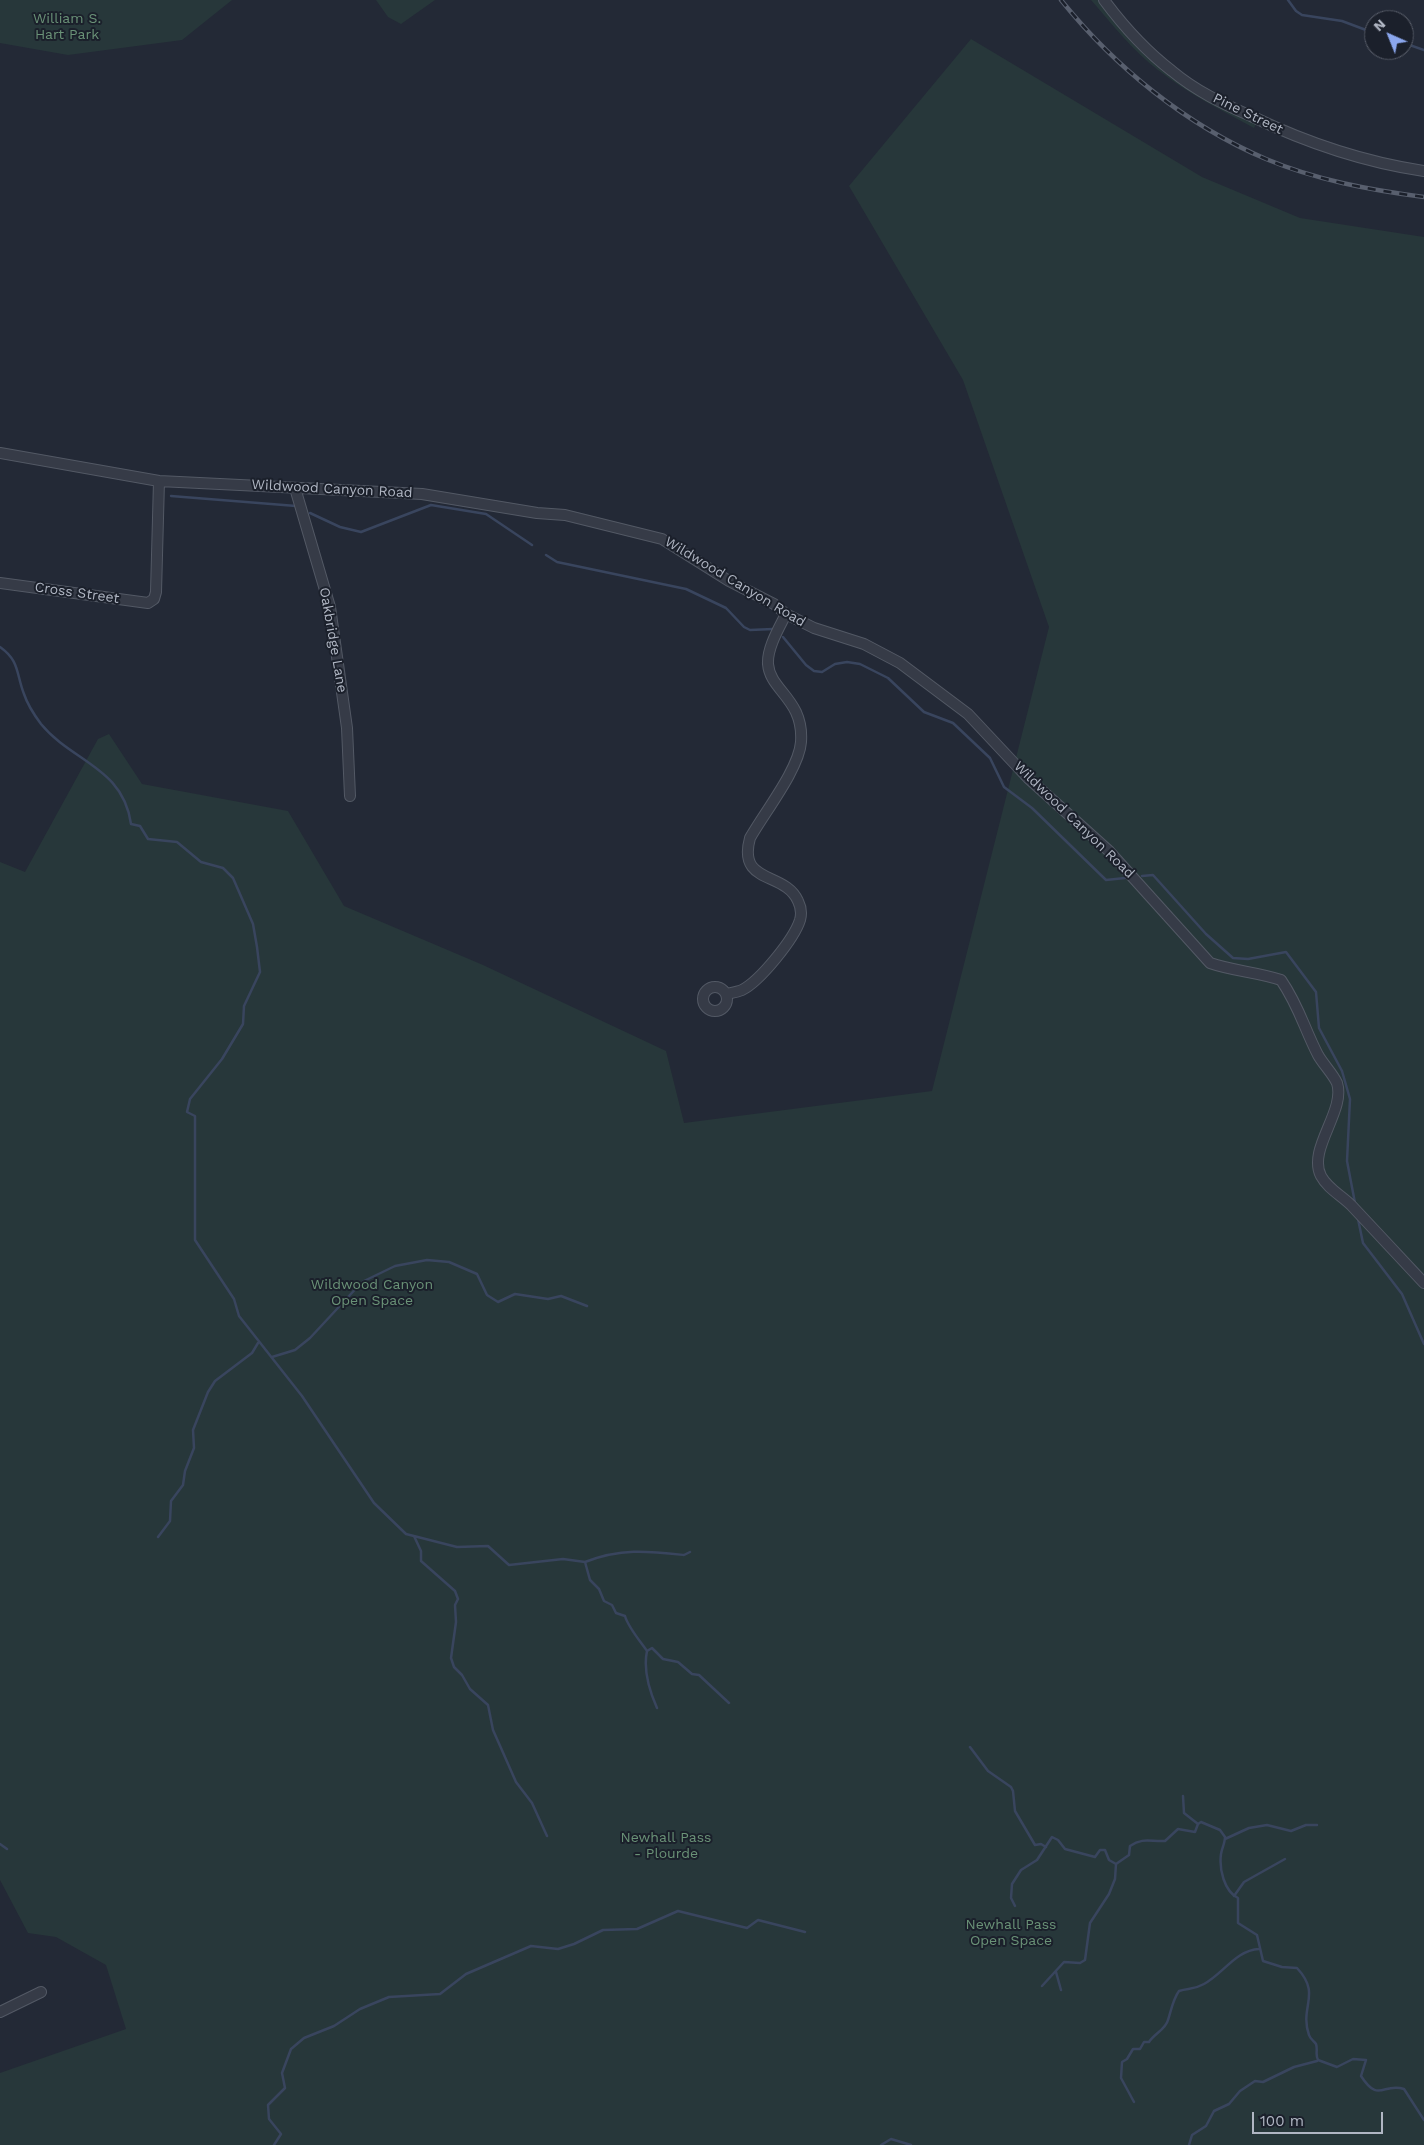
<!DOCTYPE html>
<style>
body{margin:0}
#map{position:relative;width:1424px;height:2145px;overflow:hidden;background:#232936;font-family:"Work Sans",sans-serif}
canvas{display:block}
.north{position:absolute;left:1364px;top:10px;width:50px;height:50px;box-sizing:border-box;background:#1b202b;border:1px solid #575c68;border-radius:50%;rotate:316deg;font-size:14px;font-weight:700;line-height:20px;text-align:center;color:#b0b6c3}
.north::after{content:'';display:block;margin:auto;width:18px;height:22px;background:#8ba7ee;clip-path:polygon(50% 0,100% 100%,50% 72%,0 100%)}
.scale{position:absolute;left:1252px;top:2112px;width:131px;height:22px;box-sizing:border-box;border:2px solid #b0b6c3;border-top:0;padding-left:6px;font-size:15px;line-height:18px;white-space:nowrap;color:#b0b6c3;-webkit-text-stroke:4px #1b202b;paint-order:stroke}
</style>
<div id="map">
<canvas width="1424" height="2145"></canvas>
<div class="north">N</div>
<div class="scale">100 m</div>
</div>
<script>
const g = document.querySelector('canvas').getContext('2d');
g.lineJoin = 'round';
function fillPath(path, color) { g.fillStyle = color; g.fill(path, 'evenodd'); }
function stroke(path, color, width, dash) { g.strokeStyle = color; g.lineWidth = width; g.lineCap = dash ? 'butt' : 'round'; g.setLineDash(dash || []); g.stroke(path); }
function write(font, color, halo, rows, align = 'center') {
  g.font = font + ' "Work Sans",sans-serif'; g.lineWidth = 4; g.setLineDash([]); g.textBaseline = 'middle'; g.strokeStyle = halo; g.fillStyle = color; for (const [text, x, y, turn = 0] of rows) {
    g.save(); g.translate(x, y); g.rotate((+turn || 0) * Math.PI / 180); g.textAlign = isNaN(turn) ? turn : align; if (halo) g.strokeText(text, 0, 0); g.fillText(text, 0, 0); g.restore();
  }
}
fillPath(new Path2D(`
 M0 0H232L182 40 68 55 0 43Z
 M376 0H435L401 24 388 17Z
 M1091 0H1108C1135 35 1167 64 1204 89 1221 100 1241 107 1259 117L1254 128C1221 110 1187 93 1158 70 1132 50 1112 24 1091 0Z
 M971 39 1202 177 1300 218 1424 237V2145H0V2073L126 2029 106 1965 56 1937 28 1933 0 1880V862L25 872 98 739 109 734 142 784 288 811 344 906 483 965 666 1051 684 1123 932 1091 1049 627 963 380 849 186Z`), '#27373a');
stroke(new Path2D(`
 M1288 0 1296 11 1302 15 1342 21 1374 33
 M1404 43 1424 50
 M171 496 296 506
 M310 513 340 527 361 532 431 505 486 514 532 545
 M546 555 557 562 686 589 726 608 744 627 750 630 773 629
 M783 637 806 665 814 671 822 672 835 664 847 662 860 664 888 678 924 712 953 723 990 758 1004 787 1032 808 1106 880 1125 878
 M0 647C20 661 16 674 24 694 27 703 35 716 41 724 72 762 123 767 131 824L140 826 148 839 177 842 201 862 223 868 233 878 253 924 257 947 260 972 244 1006 243 1024 222 1059 190 1099 187 1112 195 1116V1240L234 1299 239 1316 302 1396 374 1503 406 1534 457 1547 488 1546 509 1565 563 1559 585 1562 590 1580 599 1589 604 1601 612 1605 616 1613 625 1616C628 1627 640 1641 647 1651 643 1670 649 1690 657 1708
 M1142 876 1153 875 1206 934 1233 958 1248 959 1286 952 1316 992 1319 1028 1342 1071 1350 1099 1347 1161 1355 1203
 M1358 1219 1363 1243 1402 1294 1424 1344
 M272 1357 295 1350 310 1338 362 1282 395 1266 427 1260 449 1262 477 1274 487 1295 498 1302 515 1294 548 1299 561 1296 587 1306
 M414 1536 421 1551V1561L455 1591 458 1599 455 1605 456 1622 451 1658 454 1667 462 1675 470 1689 488 1705 493 1730 501 1748 516 1782 532 1803 547 1836
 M158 1537 170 1521 171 1501 183 1485 185 1471 194 1448 193 1430 208 1392 215 1381 252 1353 258 1343
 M585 1562C621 1548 647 1551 684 1555L690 1552
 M647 1651 652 1648 663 1659 678 1662 692 1674 699 1675 729 1703
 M970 1747 988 1771 1011 1787 1013 1791 1015 1811 1035 1845 1041 1844 1046 1847
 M1183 1796 1184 1813 1198 1824
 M1225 1839 1249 1828 1267 1825 1291 1831 1306 1825H1317
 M0 1844 7 1849
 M1234 1896 1244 1882 1285 1859
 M1015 1906 1011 1898 1012 1884 1021 1870 1037 1860 1052 1837 1058 1840 1065 1849 1095 1857 1100 1850H1105L1109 1860 1116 1864 1129 1855 1130 1846C1143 1837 1151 1842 1165 1841L1178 1829 1195 1832 1198 1824 1201 1822 1220 1830 1225 1837C1225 1843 1222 1848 1221 1854 1219 1869 1224 1891 1238 1898V1923L1257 1935 1263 1961 1282 1967 1297 1968C1322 1995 1299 2006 1309 2035 1310 2039 1314 2041 1316 2044 1318 2050 1315 2055 1318 2060L1337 2067 1353 2059 1366 2060 1361 2076C1379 2104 1383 2082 1404 2089L1424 2120
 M1056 1972 1061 1990
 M1042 1986 1064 1962 1080 1963 1085 1960 1090 1923 1109 1894 1115 1879 1116 1864
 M1134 2102 1121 2078 1122 2062 1127 2059 1133 2049H1140L1144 2042H1149C1154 2034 1166 2029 1168 2020 1171 2011 1173 1999 1179 1991 1190 1988 1193 1990 1204 1984 1223 1974 1236 1950 1259 1949
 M274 2145 281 2134 269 2119 268 2105 285 2088 282 2073 291 2049 304 2038 334 2026 360 2009 389 1997 440 1994 466 1974 531 1946 558 1949 574 1944 603 1930 637 1929 678 1911 747 1928 758 1920 805 1932
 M881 2145 891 2139 911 2145
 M1189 2145 1192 2135 1206 2126 1214 2111 1229 2104 1240 2091 1255 2081 1263 2082 1294 2067 1317 2061`), '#39455e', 2.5);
const minor = new Path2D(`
 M1104 0C1124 27 1146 51 1172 71 1196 91 1223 104 1251 116 1307 143 1363 162 1424 171
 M0 453 159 481 422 494 537 513 565 515 662 539 729 581 774 604 786 614 814 628 864 644 900 663 968 714 1028 778 1109 851 1210 963C1233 971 1257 972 1281 980 1299 1006 1304 1028 1318 1055 1323 1064 1333 1074 1337 1083 1346 1111 1307 1149 1321 1176 1328 1189 1341 1195 1351 1205 1375 1231 1400 1257 1424 1283
 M295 488 330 607 347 728 350 796
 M0 583 148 603 154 599 156 592 159 481
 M703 999a12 12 0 1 1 24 0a12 12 0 1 1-24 0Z
 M727 994C731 993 737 992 742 990 760 981 794 939 800 920 802 913 801 907 798 901 785 871 737 885 750 838 764 813 799 769 801 742 804 699 770 691 768 664 767 648 779 628 786 614
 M0 2012 41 1992`);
stroke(minor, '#535965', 12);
stroke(minor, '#363b47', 10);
const rail = new Path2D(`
 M1061 0C1115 67 1186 125 1266 159 1316 180 1370 190 1424 197`);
stroke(rail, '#585f6e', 4.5);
stroke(rail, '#1b202b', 2.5, [8]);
write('14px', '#6a9277', '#1b202b', [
 ["William S.",67,19],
 ["Hart Park",67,35],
 ["Wildwood Canyon",372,1285],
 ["Open Space",372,1301],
 ["Newhall Pass",666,1838],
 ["- Plourde",666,1854],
 ["Newhall Pass",1011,1925],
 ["Open Space",1011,1941]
]);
write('14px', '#b0b6c3', '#1b202b', [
 ["Pine Street",1248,114,26],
 ["Wildwood Canyon Road",332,489,3],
 ["Wildwood Canyon Road",735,582,31],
 ["Cross Street",77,593,8],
 ["Oakbridge Lane",333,640,80],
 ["Wildwood Canyon Road",1074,820,44]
]);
</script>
